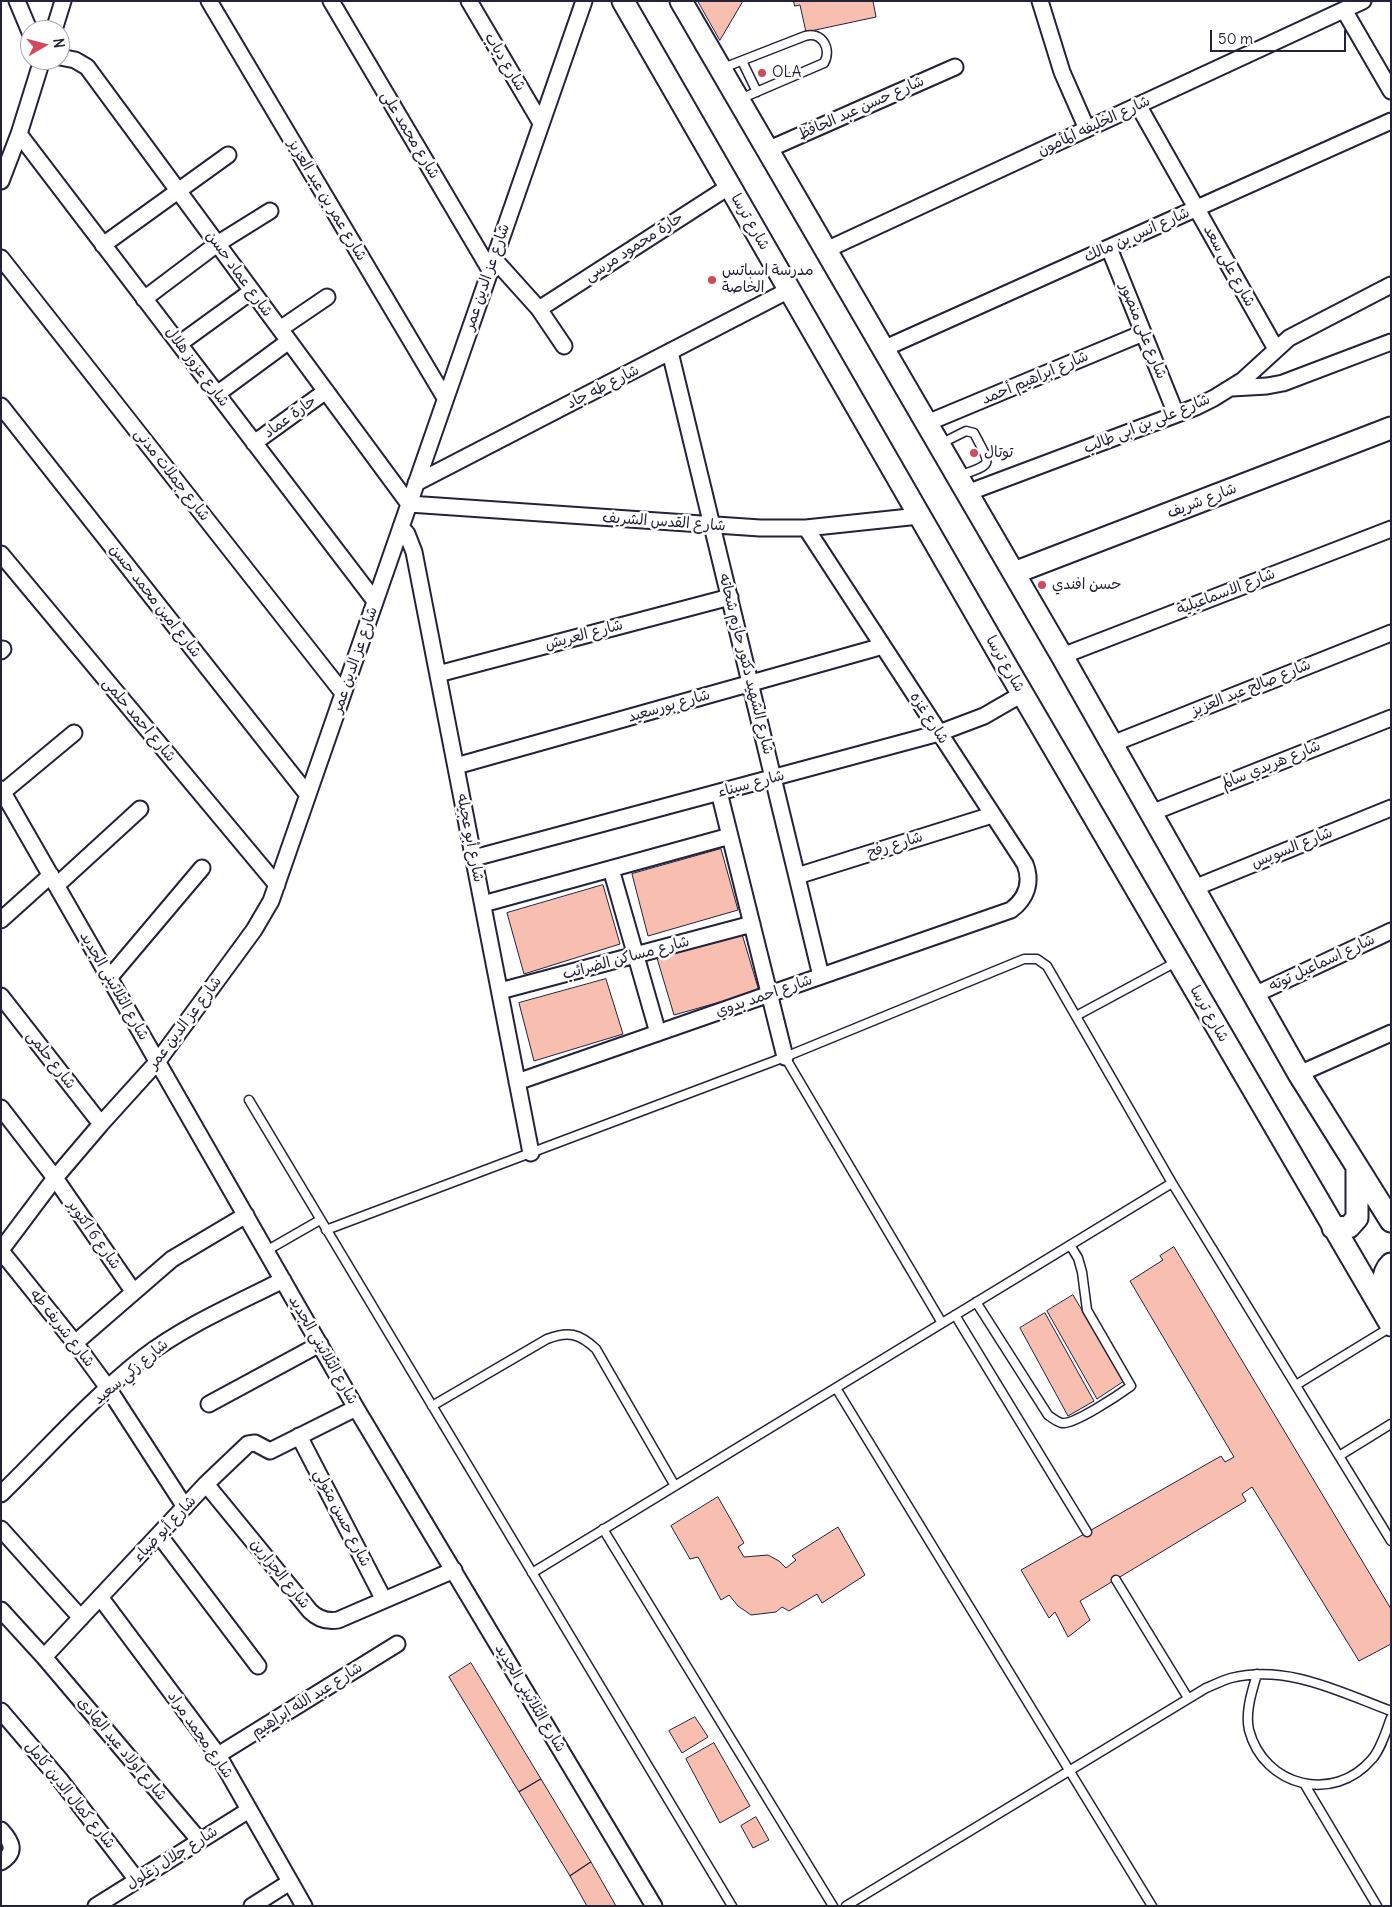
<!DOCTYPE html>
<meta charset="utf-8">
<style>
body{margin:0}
#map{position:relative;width:1392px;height:1907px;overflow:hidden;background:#fff;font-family:Delius,sans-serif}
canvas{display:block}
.frame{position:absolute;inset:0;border:2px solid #22223b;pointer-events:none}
.north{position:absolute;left:20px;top:20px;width:50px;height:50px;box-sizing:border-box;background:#fff;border:1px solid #a7a7b1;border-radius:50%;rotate:82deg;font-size:14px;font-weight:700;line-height:20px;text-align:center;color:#22223b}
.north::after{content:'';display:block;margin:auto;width:18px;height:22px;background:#d1495b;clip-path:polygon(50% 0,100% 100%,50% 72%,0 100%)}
.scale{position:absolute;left:1210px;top:30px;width:136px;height:22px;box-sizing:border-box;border:2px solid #22223b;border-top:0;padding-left:6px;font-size:15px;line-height:18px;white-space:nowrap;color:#22223b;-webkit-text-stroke:4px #fff;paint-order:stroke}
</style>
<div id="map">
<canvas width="1392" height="1907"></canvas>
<div class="frame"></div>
<div class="north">N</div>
<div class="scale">50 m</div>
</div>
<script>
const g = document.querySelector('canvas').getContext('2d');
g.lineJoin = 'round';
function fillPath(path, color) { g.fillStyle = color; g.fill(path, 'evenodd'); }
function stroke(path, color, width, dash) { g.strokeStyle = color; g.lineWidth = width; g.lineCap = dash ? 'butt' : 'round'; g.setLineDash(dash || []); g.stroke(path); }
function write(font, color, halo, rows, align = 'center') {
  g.font = font + ' Delius,"Playpen Sans Arabic",sans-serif'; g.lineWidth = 5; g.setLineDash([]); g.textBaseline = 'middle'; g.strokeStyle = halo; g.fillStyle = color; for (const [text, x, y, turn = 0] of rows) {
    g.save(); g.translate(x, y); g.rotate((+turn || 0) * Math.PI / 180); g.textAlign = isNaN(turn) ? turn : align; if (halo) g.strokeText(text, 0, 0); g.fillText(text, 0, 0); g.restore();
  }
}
const building = new Path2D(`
 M698 1H743L720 40Z
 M794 1H873L876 17 806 32 800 5 795 6Z
 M721 849 738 910 648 936 632 874Z
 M603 885 620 944 524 974 507 913Z
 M742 934 759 991 674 1015 657 958Z
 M606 979 623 1034 534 1061 519 1003Z
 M1174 1247 1391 1609V1644L1359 1661 1252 1487 1242 1494 1246 1501 1080 1601 1090 1620 1068 1637 1055 1612 1049 1618 1021 1570 1221 1456 1225 1462 1234 1457 1130 1281 1163 1260 1160 1256Z
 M1073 1295 1124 1381 1097 1399 1047 1311Z
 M1045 1313 1094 1401 1068 1416 1020 1328Z
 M718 1497 744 1543 738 1547 744 1557 768 1555 779 1561 786 1568 796 1560 792 1556 838 1527 865 1575 822 1603 817 1594 789 1611 782 1607 776 1612 751 1615 738 1606 729 1595 721 1600 698 1557 690 1559 671 1526Z
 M471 1663 541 1779 519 1792 449 1677Z
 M695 1717 708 1737 682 1753 669 1731Z
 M714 1743 750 1806 720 1823 686 1759Z
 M541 1779 591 1862 570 1876 519 1792Z
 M756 1817 769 1840 753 1848 741 1826Z
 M591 1862 616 1906H587L570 1876Z`);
fillPath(building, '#f8bfb0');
stroke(building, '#22223b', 1);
const lane = new Path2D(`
 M742 61 757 92
 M723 68 805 36C822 31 832 49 824 63L740 99
 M940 444 966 431 974 433C991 466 995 463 959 476
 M1076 1016 1178 961
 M785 1057 942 1323
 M249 1100 732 1906
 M326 1230 785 1057 1024 959H1037L1047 966 1172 1183 1391 1541
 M266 1251 320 1220
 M976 1302 1048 1415C1052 1418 1057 1422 1062 1423 1074 1425 1120 1394 1131 1386L1087 1310 1082 1272 1078 1258 1070 1245
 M955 1315 1087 1532
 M1296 1385 1391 1327
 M836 1388 1152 1906
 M432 1406 547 1339C568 1331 579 1333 596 1349L675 1486
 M1339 1456 1391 1424
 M603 1529 833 1906
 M532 1573 1172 1183
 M1116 1580 1188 1698
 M1257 1674C1252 1691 1245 1712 1249 1730 1264 1787 1334 1804 1372 1759 1381 1749 1386 1731 1391 1718
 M1305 1785 1377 1906
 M846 1906 1206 1688C1214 1685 1223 1680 1231 1678 1287 1664 1340 1692 1391 1711`);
const street = new Path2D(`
 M17 1 30 32
 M209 1 445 398
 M331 1 490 270
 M469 1 541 123
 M1040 1 1062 72 1087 129
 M1344 10 1391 91
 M54 30 63 1
 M60 57 75 60 87 67 409 504 760 528H806L919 516
 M1138 105 1276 349
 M19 134 375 601
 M767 150 955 67
 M1 181 19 134 42 60
 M103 245 228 155
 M1109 248 1176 414
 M826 250 1363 1
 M1 258 343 693
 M494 259 539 309 564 346
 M144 299 217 244 270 211
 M539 309 730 186
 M280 329 327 297
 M179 344 252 291
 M883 349 1391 121
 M670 352 821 976
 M1232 388 1267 386 1283 383 1391 342
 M217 394 289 341
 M1 406 308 795
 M927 423 1143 333
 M254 443 326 391
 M416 483 789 290
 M967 493 1196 407 1214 398 1243 380 1289 338 1391 285
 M401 527 407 534 414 552 531 1153
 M1 554 277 885
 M1 651 3 649
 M1062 656 1391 529
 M438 674 730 597
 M1112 744 1391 633
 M456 766 883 646
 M1 789 356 1408 654 1906
 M3 792 74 733
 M719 792 785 1057
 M1151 813 1391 718
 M474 858 939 733 984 716 1022 694
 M611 869 658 1033
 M797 876 992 815
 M57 885 140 809
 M1194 888 1391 808
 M483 904 730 836
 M1 920 51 875
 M110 977 202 868
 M500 991 752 924
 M1254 995 1391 931
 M1 996 101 1124
 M1299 1074 1391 1033
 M517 1082 1011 910C1027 898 1032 882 1025 864L806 528
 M1 1108 55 1178 133 1291
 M1 1250 55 1178 101 1124 158 1061 254 930 271 901 584 1
 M1 1251 75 1343 108 1388 185 1507
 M75 1343 172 1259 246 1215
 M209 1404 320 1344
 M299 1436 384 1600
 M206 1484 310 1611C318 1619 327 1622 338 1620L454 1570
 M1 1494C48 1448 92 1398 144 1357 186 1325 236 1304 283 1280
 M1 1529 81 1618
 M159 1535 258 1666
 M100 1597 218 1755 304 1906
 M1 1610 44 1657 200 1841
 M44 1657 206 1484 248 1444 255 1443 270 1451 356 1408
 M1 1711 61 1781 137 1880
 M218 1755 397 1644
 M1 1830C12 1842 17 1852 1 1862
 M96 1906 249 1810
 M252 1906 290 1882`);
const secondary = new Path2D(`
 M623 1 1005 664 1391 1325
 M681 1 1062 656 1299 1074 1391 1221
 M1014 573 1391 428
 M1333 1228 1349 1227 1357 1218V1169
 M1388 1313C1385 1297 1378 1276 1391 1264`);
stroke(lane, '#22223b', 11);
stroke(street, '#22223b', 19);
stroke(secondary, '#22223b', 25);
stroke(lane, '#fff', 8);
stroke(street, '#fff', 15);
stroke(secondary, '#fff', 21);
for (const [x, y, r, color] of [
 [762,73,5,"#d1495b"],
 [712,280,5,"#d1495b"],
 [974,453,5,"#d1495b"],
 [1042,585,5,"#d1495b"]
]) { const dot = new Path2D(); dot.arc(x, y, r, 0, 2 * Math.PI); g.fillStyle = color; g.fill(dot); stroke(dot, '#fff', 2); }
write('15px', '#22223b', '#fff', [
 ["شارع دياب",505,62,59],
 ["شارع حسن عبد الحافظ",861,108,-24],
 ["شارع الخليفه المأمون",1094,126,-25],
 ["شارع محمد على",410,135,59],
 ["شارع عمر بن عبد العزيز",327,200,59],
 ["شارع ترسا",750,222,60],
 ["شارع انس بن مالك",1137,235,-24],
 ["حارة محمود مرسى",634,247,-33],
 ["شارع على سعد",1229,266,61],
 ["شارع عماد حسن",239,274,54],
 ["شارع عز الدين عمر",487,277,-71],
 ["شارع على منصور",1143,331,68],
 ["شارع عزوز هلال",197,367,53],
 ["شارع ابراهيم أحمد",1035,378,-23],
 ["شارع طه جاد",603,387,-27],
 ["حارة عماد",290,417,-36],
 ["شارع على بن ابى طالب",1147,424,-22],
 ["شارع جملات مدنى",172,475,52],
 ["شارع شريف",1202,501,-21],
 ["شارع القدس الشريف",664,522,4],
 ["شارع الاسماعيلية",1226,592,-21],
 ["شارع امين محمد حسن",155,601,52],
 ["شارع العريش",584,635,-15],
 ["شارع عز الدين عمر",355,660,-71],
 ["شارع الشهيد دكتور حازم شحاته",746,664,76],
 ["شارع ترسا",1005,664,60],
 ["شارع صالح عبد العزيز",1251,688,-22],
 ["شارع بورسعيد",669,706,-16],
 ["شارع غزه",929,718,57],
 ["شارع احمد حلمى",139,720,50],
 ["شارع هريدي سالم",1271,765,-22],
 ["شارع سيناء",751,784,-15],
 ["شارع أبو عجيله",470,838,79],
 ["شارع رفح",895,845,-17],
 ["شارع السويس",1292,848,-22],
 ["شارع مساكن الضرائب",626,958,-15],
 ["شارع اسماعيل توته",1322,963,-25],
 ["شارع الثلاثينى الجديد",114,986,60],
 ["شارع احمد بدوي",764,996,-19],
 ["شارع ترسا",1209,1014,60],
 ["شارع عز الدين عمر",185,1023,-53],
 ["شارع حلمى",51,1060,52],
 ["شارع 6 اكتوبر",94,1235,55],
 ["شارع شريف طه",62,1328,52],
 ["شارع الثلاثينى الجديد",323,1350,60],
 ["شارع زكي سعيد",131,1372,-40],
 ["شارع حسن متولي",342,1518,63],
 ["شارع أبو ضياء",165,1529,-47],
 ["شارع الجزارين",280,1574,51],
 ["شارع الثلاثينى الجديد",530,1698,59],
 ["شارع عبد الله ابراهيم",307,1700,-32],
 ["شارع محمد مراد",200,1735,55],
 ["شارع اولاد عبد الهادى",122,1749,50],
 ["شارع كمال الدين كامل",70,1795,51],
 ["شارع جلال زغلول",172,1858,-32]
]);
write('15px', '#22223b', '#fff', [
 ["OLA",772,73],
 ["مدرسة اسباتس",722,271],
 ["الخاصة",722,288],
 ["توتال",984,453],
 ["حسن افندي",1052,585]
], 'left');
</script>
